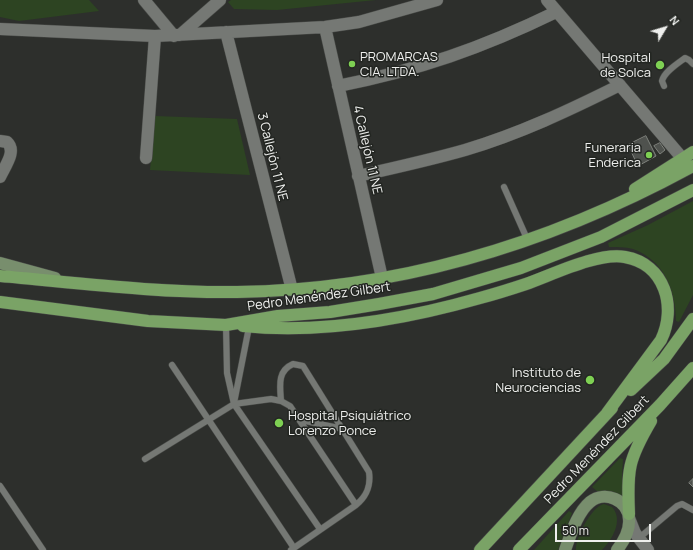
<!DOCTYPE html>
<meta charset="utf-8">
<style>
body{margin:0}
#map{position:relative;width:693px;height:550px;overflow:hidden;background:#2d2f2c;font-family:Manrope,sans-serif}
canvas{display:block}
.north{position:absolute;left:645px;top:8px;width:40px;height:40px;-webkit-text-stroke:3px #232622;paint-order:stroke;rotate:52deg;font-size:11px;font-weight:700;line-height:16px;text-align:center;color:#eeefed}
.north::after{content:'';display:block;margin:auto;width:14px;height:18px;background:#eeefed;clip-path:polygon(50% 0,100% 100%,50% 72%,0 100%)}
.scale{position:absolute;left:555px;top:524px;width:96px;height:18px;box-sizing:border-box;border:2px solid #eeefed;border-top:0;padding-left:5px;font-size:12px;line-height:14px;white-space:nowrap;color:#eeefed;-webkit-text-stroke:3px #232622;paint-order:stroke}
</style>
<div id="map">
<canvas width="693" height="550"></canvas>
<div class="north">N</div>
<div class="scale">50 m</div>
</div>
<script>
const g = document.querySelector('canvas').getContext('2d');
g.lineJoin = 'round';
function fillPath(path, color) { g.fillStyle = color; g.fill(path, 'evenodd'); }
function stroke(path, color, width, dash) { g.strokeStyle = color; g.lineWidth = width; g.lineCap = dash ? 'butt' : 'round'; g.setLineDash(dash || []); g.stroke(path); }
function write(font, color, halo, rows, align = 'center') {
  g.font = font + ' Manrope,sans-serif'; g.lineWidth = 3; g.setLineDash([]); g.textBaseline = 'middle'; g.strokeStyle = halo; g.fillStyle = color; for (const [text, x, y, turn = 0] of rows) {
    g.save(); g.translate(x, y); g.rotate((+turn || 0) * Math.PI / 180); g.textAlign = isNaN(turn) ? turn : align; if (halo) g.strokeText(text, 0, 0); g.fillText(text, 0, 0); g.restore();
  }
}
fillPath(new Path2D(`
 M0 0H89L99 11 19 21 0 17Z
 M231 0H376L277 10 234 9 228 2Z
 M155 116 237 119 250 175 150 170Z
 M693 201V295L679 322 676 321C676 291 664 260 633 249 626 247 617 247 609 247L608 243 648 225Z
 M620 458 623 459 622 477 624 498 613 492H598L592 487Z
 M604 504 612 507C624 520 612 540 602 550H576C575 538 592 506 604 504Z
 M569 511 572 513 558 550H534Z`), '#2d4422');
const building = new Path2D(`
 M646 136 656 156 638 166 628 145Z
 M660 143 665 150 660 154 654 146Z
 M693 479V487L689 483Z`);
fillPath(building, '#4f524e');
stroke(building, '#7f827d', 1);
const lane = new Path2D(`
 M664 86 662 81C664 72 677 64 685 58L689 60 693 64
 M504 187 528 241
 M226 325 227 373 234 404 320 529
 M172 365 294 548
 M281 401C280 386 277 371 293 364L303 366 369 472C371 486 367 496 356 505
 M234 403 249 327
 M301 420 343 429
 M145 459 234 404 271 399 281 401 290 406 356 505 291 550
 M0 486 43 550
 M639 538 677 506 682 504 693 510`);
const street = new Path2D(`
 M144 0 174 36
 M547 0 683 159
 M325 27 382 278
 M0 29 155 36 325 27 359 22 437 0
 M226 32 292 290
 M180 35 220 0
 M338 86C419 70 482 48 556 12
 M0 141 7 142C17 151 5 166 0 177
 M146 158 155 36
 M358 176C394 168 430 160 465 150 519 134 570 110 620 85
 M629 518 635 533 648 550`);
const secondary = new Path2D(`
 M0 263 55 278
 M565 550C571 534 577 513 590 502 605 490 628 500 629 519 630 530 624 541 617 550`);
const primary = new Path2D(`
 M635 189 693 152
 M0 276C79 283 158 293 237 292 398 290 552 243 693 166
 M0 302 148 321 226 325 278 316 330 312 379 304 433 294 521 268 601 237 693 190
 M243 326C323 334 403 320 480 298 495 294 511 289 526 284 552 275 598 252 625 257 665 264 677 307 661 340L607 413
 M631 390 664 359 693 319
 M629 514C627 470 628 460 651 421
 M480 550 612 408
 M519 550 660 405 693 368`);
stroke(lane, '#494b48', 7);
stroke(street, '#494b48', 13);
stroke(secondary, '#494b48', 13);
stroke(primary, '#494b48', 13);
stroke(lane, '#757874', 6);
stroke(street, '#757874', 12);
stroke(secondary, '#788e6d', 12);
stroke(primary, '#7aa366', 12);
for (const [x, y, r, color] of [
 [352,64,4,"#7ed053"],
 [660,65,5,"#7ed053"],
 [649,155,4,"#7ed053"],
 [590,380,5,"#7ed053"],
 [279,423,5,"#7ed053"]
]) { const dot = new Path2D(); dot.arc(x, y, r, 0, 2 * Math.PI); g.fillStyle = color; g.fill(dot); stroke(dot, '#232622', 1.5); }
write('13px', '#eeefed', '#232622', [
 ["PROMARCAS",360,57,"left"],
 ["CIA. LTDA.",360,72,"left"],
 ["Hospital",651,58],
 ["de Solca",651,73],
 ["Funeraria",641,148],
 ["Enderica",641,163],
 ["Instituto de",581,373],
 ["Neurociencias",581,388],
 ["Hospital Psiquiátrico",288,416,"left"],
 ["Lorenzo Ponce",288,431,"left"]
], 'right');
write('13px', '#eeefed', '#232622', [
 ["4 Callejón 11 NE",367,150,77],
 ["3 Callejón 11 NE",272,157,76],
 ["Pedro Menéndez Gilbert",319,297,-8],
 ["Pedro Menéndez Gilbert",597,450,-46]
]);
</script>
